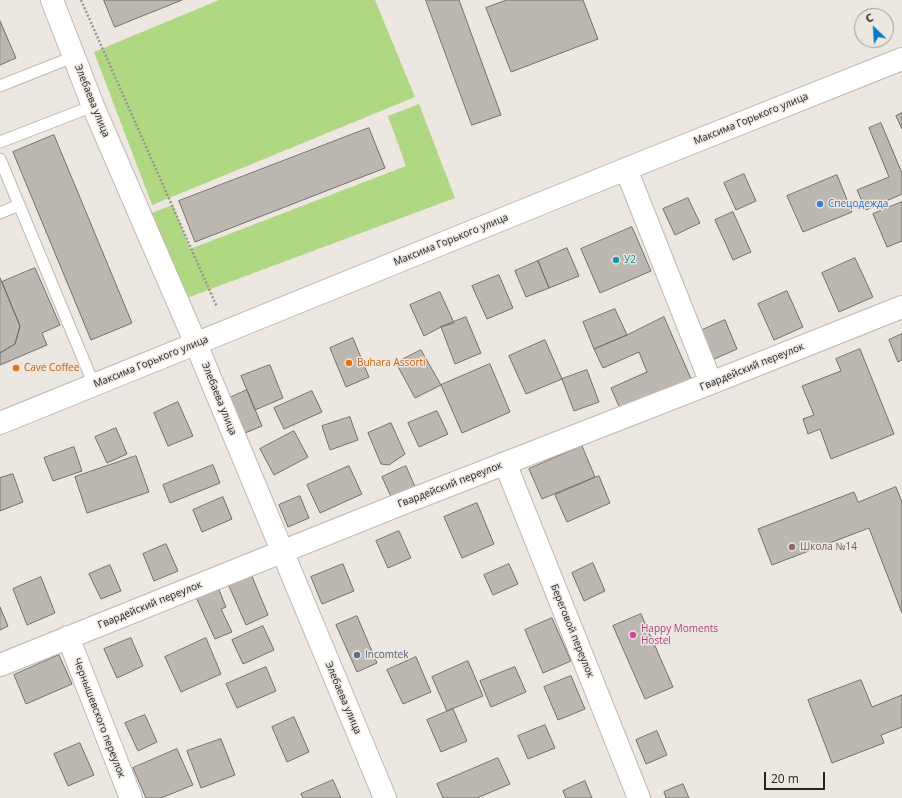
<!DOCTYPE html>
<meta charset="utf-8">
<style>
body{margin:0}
#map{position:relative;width:902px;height:798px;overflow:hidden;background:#ece7e0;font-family:"Open Sans",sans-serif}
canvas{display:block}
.north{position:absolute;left:854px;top:8px;width:40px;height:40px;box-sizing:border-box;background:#ece7e0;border:1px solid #9d9994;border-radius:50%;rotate:335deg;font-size:11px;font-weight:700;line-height:16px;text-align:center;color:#262321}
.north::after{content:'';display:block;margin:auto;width:14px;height:18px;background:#047cc5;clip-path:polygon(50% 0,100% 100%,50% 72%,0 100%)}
.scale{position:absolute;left:764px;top:772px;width:61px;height:18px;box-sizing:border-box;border:2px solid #262321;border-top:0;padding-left:5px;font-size:12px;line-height:14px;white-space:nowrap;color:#262321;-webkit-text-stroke:3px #ece7e0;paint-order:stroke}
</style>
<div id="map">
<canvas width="902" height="798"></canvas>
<div class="north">С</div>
<div class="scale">20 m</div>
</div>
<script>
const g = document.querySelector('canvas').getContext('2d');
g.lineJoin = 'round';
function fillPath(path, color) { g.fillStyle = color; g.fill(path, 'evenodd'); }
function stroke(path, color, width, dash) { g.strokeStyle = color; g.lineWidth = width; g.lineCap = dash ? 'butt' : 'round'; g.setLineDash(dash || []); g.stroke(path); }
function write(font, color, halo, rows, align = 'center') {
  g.font = font + ' "Open Sans",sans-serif'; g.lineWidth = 3; g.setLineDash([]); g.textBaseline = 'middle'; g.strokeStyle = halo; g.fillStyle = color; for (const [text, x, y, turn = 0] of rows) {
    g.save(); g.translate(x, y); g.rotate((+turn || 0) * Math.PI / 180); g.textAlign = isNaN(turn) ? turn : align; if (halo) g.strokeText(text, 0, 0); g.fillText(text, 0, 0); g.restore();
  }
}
fillPath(new Path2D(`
 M219 0H375L415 97 152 205 94 52Z
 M419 104 455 198 184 299 146 215 173 205 190 249 406 166 388 116Z`), '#b0d883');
const building = new Path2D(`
 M104 0H182L115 27Z
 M426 0H459L501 115 472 125Z
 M507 0H583L598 39 511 72 486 8Z
 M0 21 16 58 0 65Z
 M902 113V129L896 116Z
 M881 123 902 173V194L866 210 857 190 889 177 869 128Z
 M369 128 385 168 195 242 179 201Z
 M54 135 132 323 91 340 13 152Z
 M744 174 756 201 736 210 724 183Z
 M837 175 852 212 803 232 787 196Z
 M688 198 700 223 675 235 663 209Z
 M902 202V241L887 247 873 214Z
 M733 212 751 252 733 260 715 220Z
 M632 227 651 271 600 293 581 249Z
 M567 248 579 276 549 288 538 261Z
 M855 258 873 297 839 312 822 273Z
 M538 261 549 288 526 297 515 271Z
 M35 268 60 325 42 333 47 345 0 365V353L15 344 20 326 2 282Z
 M499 275 513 308 487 319 472 286Z
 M0 278 20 326 15 344 0 353Z
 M787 291 803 327 774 340 758 304Z
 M440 292 454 323 441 327 424 336 410 305Z
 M615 309 627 335 594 349 583 322Z
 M466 317 481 353 455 364 441 327Z
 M664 317 692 381 621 411 611 388 647 372 639 352 603 368 594 349 627 335Z
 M725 320 737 349 712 360 700 331Z
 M902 334V360L898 362 889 340Z
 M353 338 369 377 346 387 330 348Z
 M545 340 562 379 526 394 509 356Z
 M860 349 894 434 831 459 820 429 808 434 803 419 814 415 802 386 841 371 836 359Z
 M421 350 441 385 415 398 396 363Z
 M490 364 510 412 462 433 441 385Z
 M270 365 283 398 255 410 241 376Z
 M587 370 599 402 574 411 562 379Z
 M247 390 262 426 240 435 225 400Z
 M312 391 322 412 284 429 274 408Z
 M178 402 193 436 168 446 154 413Z
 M437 411 448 434 419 447 408 423Z
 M350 417 358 440 330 450 322 426Z
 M391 423 405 454 389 465 381 464 368 433Z
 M116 428 127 454 107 463 95 437Z
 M294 431 308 457 274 475 260 449Z
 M582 446 595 477 542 499 529 469Z
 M74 447 82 471 53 481 44 458Z
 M136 456 149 492 87 513 75 477Z
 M213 465 220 483 170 503 163 485Z
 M349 466 362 494 320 513 307 485Z
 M406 466 416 489 392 499 382 477Z
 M13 474 23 502 0 511V478Z
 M599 476 610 503 567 522 555 495Z
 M896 487 902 502V613L869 528 772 565 758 529 854 492 858 502Z
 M300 496 309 518 288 527 279 505Z
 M223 497 232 519 202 532 193 510Z
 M477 503 494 544 462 558 444 517Z
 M399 531 411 558 388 568 376 541Z
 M166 544 178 571 154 581 143 554Z
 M593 563 605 591 584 601 572 573Z
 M343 564 354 591 322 604 311 577Z
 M509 564 518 584 493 595 484 575Z
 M110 565 121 591 101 599 89 574Z
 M251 574 268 615 246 625 228 584Z
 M41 577 55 613 27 625 13 589Z
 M217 585 226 607 221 609 232 632 215 639 195 595Z
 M0 607 8 626 0 630Z
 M641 614 673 687 645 699 613 626Z
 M357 616 377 663 357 672 336 625Z
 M552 618 571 661 543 673 525 630Z
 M263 626 274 650 243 664 232 640Z
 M131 638 143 666 117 678 104 649Z
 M206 638 221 674 181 692 165 657Z
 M59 655 72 684 26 704 14 675Z
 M416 657 431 692 403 704 387 670Z
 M468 661 483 696 447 711 432 677Z
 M266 667 276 691 237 708 226 684Z
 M515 667 526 692 491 707 480 681Z
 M571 676 585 709 558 720 544 687Z
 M861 680 872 707 902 695V727L881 735 884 743 832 763 808 700Z
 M453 709 467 741 441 752 427 720Z
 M145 715 157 742 138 751 125 723Z
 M294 717 309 752 287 762 272 727Z
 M545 725 555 748 528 759 518 736Z
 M657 731 667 755 646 764 636 740Z
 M221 739 235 775 201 788 187 751Z
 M80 743 94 775 68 786 54 754Z
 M177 749 193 785 161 798H146L133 768Z
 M498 758 510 784 477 798H443L437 784Z
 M333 780 341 798H303L301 794Z
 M585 781 592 798H566L563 791Z
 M683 784 689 798H666L664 792Z`);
fillPath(building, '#bcb7b0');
stroke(building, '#74706a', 1);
const lane = new Path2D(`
 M0 86 73 57
 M0 142 93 106
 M0 159 94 385
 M0 213 19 205`);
const street = new Path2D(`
 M626 169 711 383
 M505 463 639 798
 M68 637 131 798
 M0 665 406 502 711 383 902 307`);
const secondary = new Path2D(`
 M52 0 93 106 196 344 385 798`);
const primary = new Path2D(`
 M0 423 626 169 902 59`);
stroke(lane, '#beb9b3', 13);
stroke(street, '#beb9b3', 24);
stroke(secondary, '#beb9b3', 24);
stroke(primary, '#beb9b3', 24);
stroke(new Path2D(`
 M81 0 217 307`), '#98938f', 2.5, [2, 2]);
stroke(lane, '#fff', 11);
stroke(street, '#fff', 22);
stroke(secondary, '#fff', 22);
stroke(primary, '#fff', 22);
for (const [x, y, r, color] of [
 [820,204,4,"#3f7fe0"],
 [616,260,4,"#0f9aa8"],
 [349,363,4,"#e8710a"],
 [16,368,4,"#e8710a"],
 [792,547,4,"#8d6e63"],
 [633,635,4,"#d1479c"],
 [357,655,4,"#5c6f8a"]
]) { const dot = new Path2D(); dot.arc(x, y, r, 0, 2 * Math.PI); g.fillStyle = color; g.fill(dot); stroke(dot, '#ece7e0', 1.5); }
write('10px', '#262321', '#ece7e0', [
 ["Элебаева улица",92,101,68],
 ["Максима Горького улица",751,119,-22],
 ["Максима Горького улица",451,240,-22],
 ["Максима Горького улица",151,362,-22],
 ["Гвардейский переулок",752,367,-22],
 ["Элебаева улица",219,399,68],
 ["Гвардейский переулок",450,485,-21],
 ["Гвардейский переулок",150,605,-22],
 ["Береговой переулок",572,631,68],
 ["Элебаева улица",343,698,67],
 ["Чернышевского переулок",99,718,69]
]);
write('10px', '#366cbe', '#ece7e0', [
 ["Спецодежда",828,204]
], 'left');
write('10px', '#0d838f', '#ece7e0', [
 ["У2",624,260]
], 'left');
write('10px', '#c56008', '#ece7e0', [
 ["Buhara Assorti",357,363],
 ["Cave Coffee",24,368]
], 'left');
write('10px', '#785e54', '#ece7e0', [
 ["Школа №14",800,547]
], 'left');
write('10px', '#b23c85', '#ece7e0', [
 ["Happy Moments",641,629],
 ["Hostel",641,641]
], 'left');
write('10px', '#4e5e75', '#ece7e0', [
 ["Incomtek",365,655]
], 'left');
</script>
